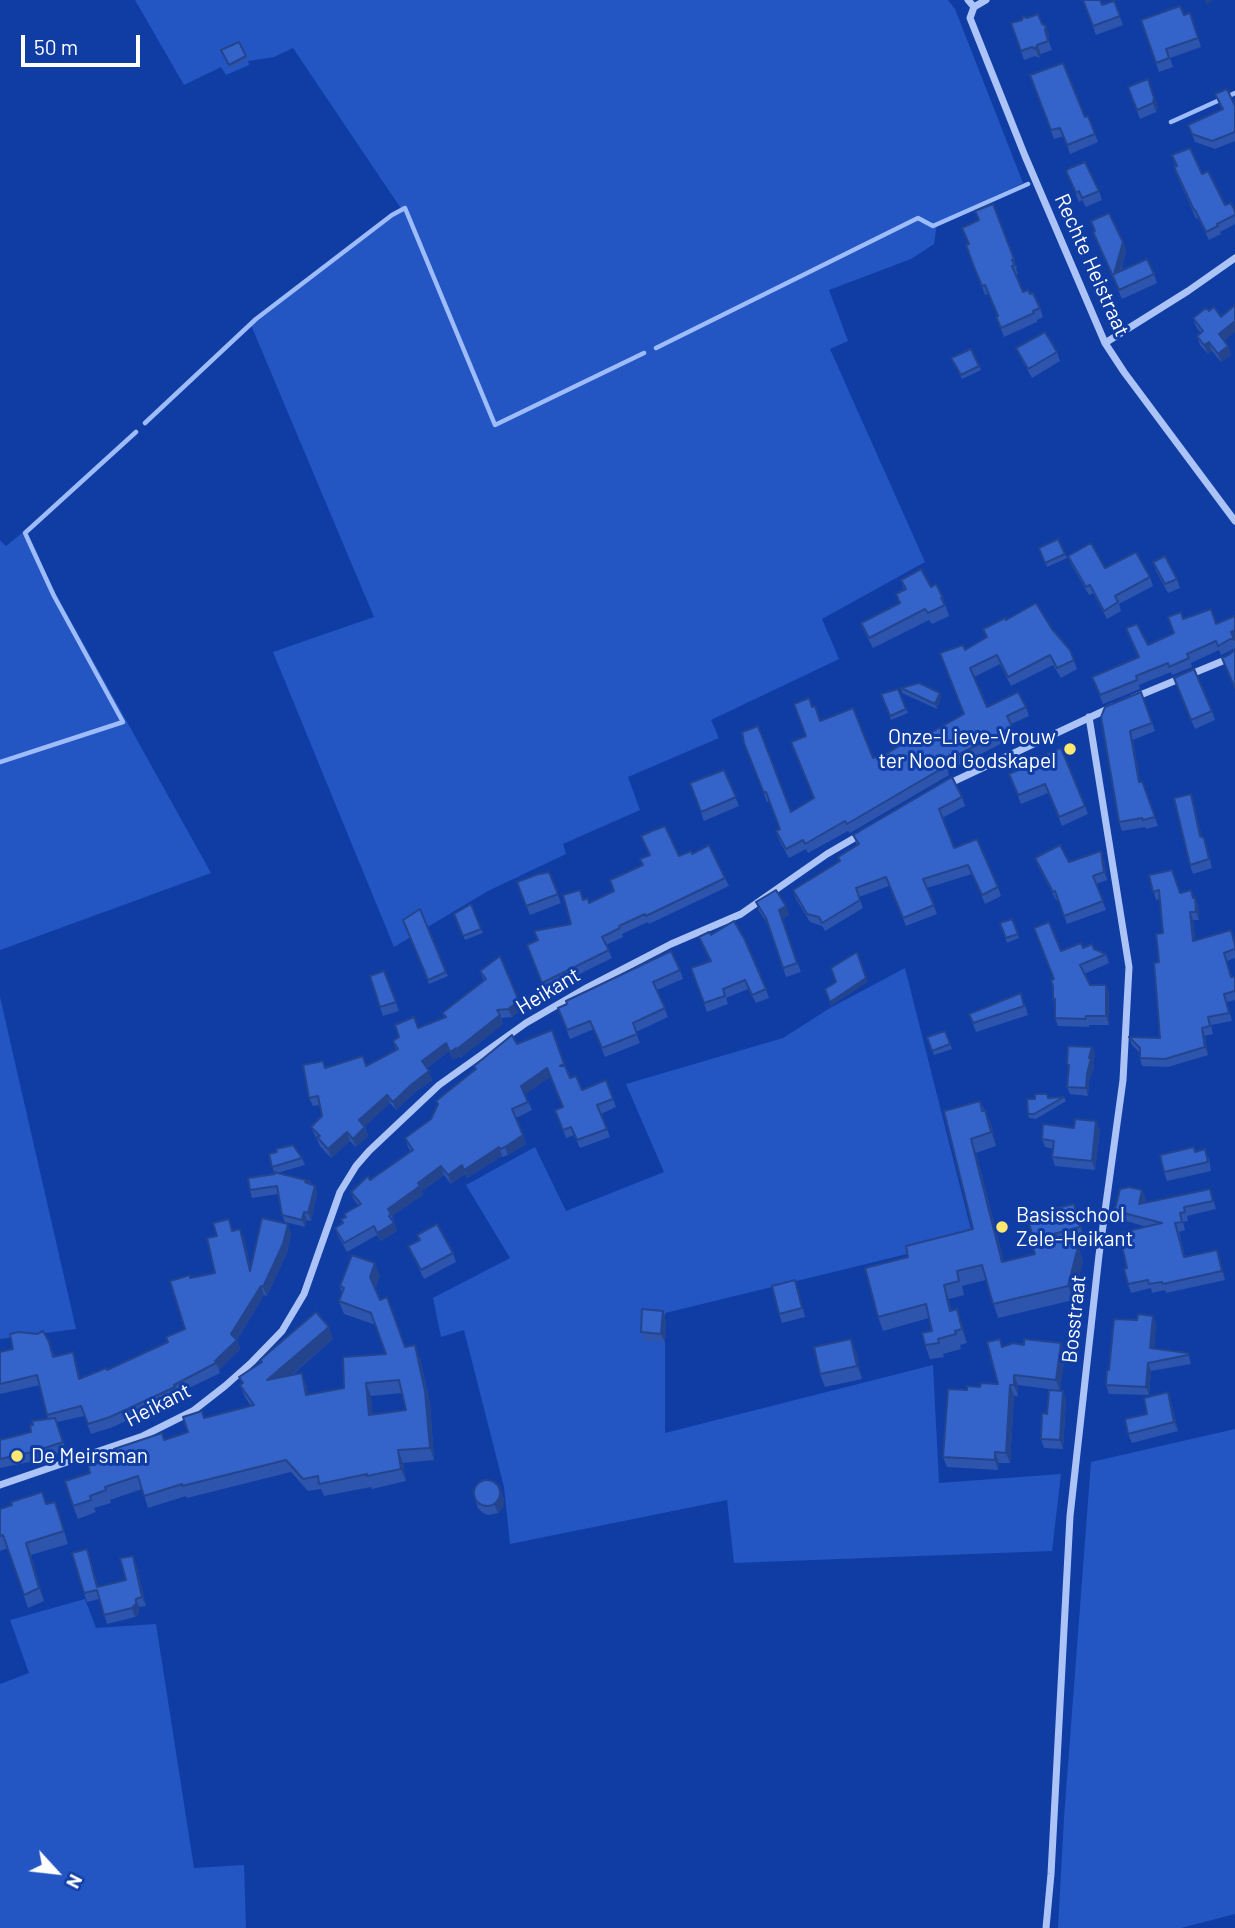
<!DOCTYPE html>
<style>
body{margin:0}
#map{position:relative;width:1235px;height:1928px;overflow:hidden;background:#103da4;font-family:Barlow,sans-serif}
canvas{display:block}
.north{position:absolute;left:21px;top:1837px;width:70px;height:70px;-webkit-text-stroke:5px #103da4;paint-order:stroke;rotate:117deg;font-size:19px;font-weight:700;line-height:28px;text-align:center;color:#fff}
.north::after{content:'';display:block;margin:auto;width:24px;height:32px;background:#fff;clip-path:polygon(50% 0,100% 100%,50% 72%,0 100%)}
.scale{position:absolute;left:21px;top:35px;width:119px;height:32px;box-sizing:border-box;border:4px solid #fff;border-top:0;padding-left:9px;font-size:21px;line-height:24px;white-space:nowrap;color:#fff;-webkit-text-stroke:5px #103da4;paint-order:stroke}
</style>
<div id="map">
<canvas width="1235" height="1928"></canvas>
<div class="north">N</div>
<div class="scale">50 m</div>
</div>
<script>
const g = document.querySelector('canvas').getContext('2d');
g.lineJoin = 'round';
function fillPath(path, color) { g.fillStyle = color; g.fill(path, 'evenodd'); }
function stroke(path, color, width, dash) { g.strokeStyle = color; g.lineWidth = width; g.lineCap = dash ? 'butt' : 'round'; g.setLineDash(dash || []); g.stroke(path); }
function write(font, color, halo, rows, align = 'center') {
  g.font = font + ' Barlow,sans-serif'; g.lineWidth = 6; g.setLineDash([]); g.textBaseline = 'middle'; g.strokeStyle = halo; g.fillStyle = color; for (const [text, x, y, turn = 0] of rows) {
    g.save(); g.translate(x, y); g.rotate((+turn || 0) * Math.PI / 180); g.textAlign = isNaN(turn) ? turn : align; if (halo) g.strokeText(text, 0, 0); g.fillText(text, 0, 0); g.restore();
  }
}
fillPath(new Path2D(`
 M135 0H948L955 9 1023 183 937 223 934 244 911 259 829 290 848 341 830 349 925 562 822 619 839 659 711 720 719 738 628 777 640 810 563 844 566 854 488 891 394 947 273 652 374 617 251 325 402 210 293 48 274 57 248 61 249 65 226 75 221 67 184 85Z
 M22 533 211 873 0 950V540L6 546Z
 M905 968 973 1238 665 1313V1433L933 1365 939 1483 1061 1474 1052 1551 734 1563 727 1500 510 1544 504 1487 464 1330 441 1337 433 1298 510 1258 466 1185 535 1147 566 1211 664 1172 626 1084 783 1038 830 1008Z
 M0 997 76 1329 0 1339Z
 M1235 1429V1914L1181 1928H1058L1064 1818 1091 1462Z
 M85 1599 96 1628 156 1624 194 1868 244 1865 246 1928H0V1684L29 1673 10 1620Z`), '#2356c2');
stroke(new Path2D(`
 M1171 122 1235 93
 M656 348 918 218 933 226 1028 184
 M145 423 256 319 392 215 405 208 495 425 644 353
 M0 762 123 722 54 596 25 533 136 432`), '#9dbcf9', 4.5);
stroke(new Path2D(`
 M968 0 974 7 970 18 1025 156 1105 343 1124 372 1235 521
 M974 7 986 0
 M1105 343 1188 291 1235 258
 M1133 698 1230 658 1235 654
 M946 785 1112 707
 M0 1485 143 1436 193 1411 225 1386 252 1362 282 1331 304 1294 340 1192 356 1166 369 1151 439 1085 526 1023 588 987 671 944 741 914 827 854 863 833
 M1046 1928 1051 1874 1070 1516 1099 1255 1123 1080 1129 967 1089 717`), '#abc3f6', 7);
fillPath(new Path2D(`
 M1083 0 1102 5 1114 1 1123 25 1096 35Z
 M1190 13 1201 47 1170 58 1173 67 1159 72 1141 20 1184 15Z
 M1011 23 1042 24 1049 35 1048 39 1052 50 1041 54 1039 58 1035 56 1024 60Z
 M221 50 246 56 247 60 231 69Z
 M1030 75 1085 117 1088 116 1098 142 1070 154 1064 136 1054 139Z
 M1128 87 1158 107 1156 112 1140 119Z
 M1215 94 1235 106V141L1215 149 1195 142 1188 125 1222 110Z
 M1172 155 1202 174 1225 205 1235 211V224L1220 232 1221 234 1209 240 1198 218 1196 219 1177 175 1174 167 1176 166Z
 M1066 171 1099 191 1102 200 1086 207 1082 200 1079 202Z
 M993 204 1017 268 1016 269 1018 274 1015 275 1023 292 1040 308 1043 317 1037 320V322L1004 337 996 317 998 316 988 294 985 295 980 281 968 244 979 221Z
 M1093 232 1123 242 1126 251 1121 271 1154 274 1157 283 1122 299Z
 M1193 318 1224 341 1228 346 1231 355 1221 362 1212 351 1208 354 1200 345 1197 336 1201 333 1196 327Z
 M1016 348 1057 352 1060 361 1032 378 1020 357Z
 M951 358 979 366 981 370 962 379Z
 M1058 539 1067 558 1047 567 1039 548Z
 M1068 556 1105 568 1150 577 1153 586 1119 604 1121 611 1107 619 1093 593 1089 595 1071 564Z
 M1153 562 1177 579 1180 588 1168 593 1156 571Z
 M901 580 931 587 943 598 949 616 932 624 929 620 873 648 865 633 861 623 899 603 896 594 904 590Z
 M1235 616V648L1221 655 1219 650 1191 663 1192 667 1172 675 1171 672 1139 685 1140 689 1103 704 1096 686 1138 658 1126 628 1148 645 1174 633 1183 619 1216 624Z
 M1006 620 1052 629 1070 650 1077 669 1061 678 1053 665 1011 686 1000 664 974 677 987 707H1026L1029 716 1011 724 1016 736 948 771 949 775 850 833 848 831 808 853 806 849 789 858 779 840 776 831 780 829 769 801 767 802 744 743 791 812 814 798 806 736 812 707 820 721 873 758 888 753 919 733 921 738 964 714 965 650 986 638 983 629Z
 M1177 687 1212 711 1215 720 1195 729Z
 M901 688 940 693 941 697 937 709 902 693Z
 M898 689 908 713 891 720 881 694Z
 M1141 692 1155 731 1133 740 1140 782 1142 781 1158 826 1146 829 1145 827 1122 831 1119 822 1101 717Z
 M1034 763 1085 806 1088 814 1062 826 1048 793 1021 804 1009 774Z
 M724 770 739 806 704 821 690 783Z
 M1191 794 1202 837 1207 847 1212 868 1193 874 1190 865Z
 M962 797 965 806 942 818 954 848 998 887 1001 896 985 904 972 874 927 888 937 914 906 926 889 886 859 897 863 908 825 931 822 926 810 922 796 899 793 890 839 861 838 857 857 845 853 835Z
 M641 836 679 856 692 854 725 878 729 886 649 924 648 922 622 934 623 937 606 945 612 958 545 991 527 945 571 924 583 900 589 902 614 892 642 865 649 855Z
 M1035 858 1069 862 1104 860 1107 880 1096 884 1106 910 1067 924 1058 899 1056 900 1038 866Z
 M549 872 561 903 530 915 517 882Z
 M1149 875 1180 893 1194 897 1198 905 1199 920H1193L1195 941 1235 943V958L1227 961 1232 977H1235V1000L1227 1002 1232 1021 1211 1025 1213 1034 1205 1036 1208 1055 1168 1067 1142 1066 1140 1058V1053L1132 1045 1129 1037 1160 1038 1159 962 1163 933 1160 899 1156 900Z
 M756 902 789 915 782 919 801 972 786 977 769 926 759 911Z
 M471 904 483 933 465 940 454 914Z
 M420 909 448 976 429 984 403 920Z
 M1012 919 1019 938 1007 943 1000 923Z
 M711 935 766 989 769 998 756 1003 748 989 726 998 728 1004 707 1012 691 968 710 961 699 937Z
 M1083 948 1094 949 1106 954 1109 963 1084 974 1090 985H1106L1109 994V1025H1089V1027L1058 1026 1055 1018V1005L1053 999 1054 979 1061 951Z
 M680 970 683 979 657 990 668 1017 636 1032 640 1043 605 1057 594 1029 570 1039 558 1008Z
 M384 971 399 1011 383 1016 370 976Z
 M480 971 522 1009 512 1017 501 1018 503 1024 460 1058 459 1056 453 1060 449 1051 427 1068 432 1080 414 1093 396 1110 390 1103 365 1126 368 1136 356 1147 350 1141 331 1158 320 1146 311 1127 322 1116 320 1105 313 1106 309 1098 323 1061 326 1068 366 1066 396 1050 393 1041 418 1028 444 1018 442 1013 484 981Z
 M1024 1002 1028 1015 976 1032 969 1014Z
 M552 1030 570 1078 582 1090 606 1080 616 1107 601 1114 610 1137 580 1148 574 1135 566 1138 555 1110 563 1107 550 1077 525 1094 532 1110 516 1118 526 1144 508 1155 503 1157 502 1156 467 1178 465 1174 451 1184 444 1175 422 1191 423 1195 392 1216 397 1231 381 1241 377 1235 347 1252 338 1236 335 1228 342 1223 345 1217 359 1206 354 1200 351 1192 411 1152 408 1147 405 1138 431 1119 438 1105 436 1101 475 1070 474 1066 517 1044Z
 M945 1031 952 1049 934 1055 927 1037Z
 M1092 1047 1095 1054 1093 1063 1094 1066 1089 1081 1088 1096 1070 1094 1067 1087 1069 1070 1067 1064Z
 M1064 1097 1066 1101 1036 1119 1029 1118 1028 1114 1049 1098Z
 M980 1101 991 1124 996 1146 976 1153 1004 1262 1035 1254 1029 1234 1079 1218 1085 1241 1073 1244 1078 1247 1083 1261 1073 1300 998 1318 986 1280 962 1286 964 1295 949 1299 951 1310 957 1309 967 1343 960 1345 961 1349 943 1354 944 1357 930 1359 925 1345 932 1331 929 1318 883 1331 878 1317 908 1257 973 1229 944 1111Z
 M1074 1128 1100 1130 1095 1170 1055 1166 1052 1157 1053 1149 1045 1147 1042 1139Z
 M1195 1152 1209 1158 1211 1171 1167 1181 1164 1172Z
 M302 1158 305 1165 277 1173 310 1181 311 1184 315 1186 317 1193 311 1221 307 1220 305 1227 285 1222 282 1215 278 1194 252 1198 250 1190 275 1174 272 1167Z
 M1213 1198 1216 1209 1187 1216 1188 1221 1183 1222 1185 1230 1179 1232 1185 1257 1220 1258 1225 1280 1166 1293 1165 1290 1152 1293 1151 1288 1131 1293 1128 1284 1127 1268 1147 1227 1115 1218 1112 1210 1146 1199 1145 1203Z
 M288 1224 291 1234 287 1253 267 1296 264 1295 237 1340 240 1349 219 1370 220 1373 177 1394 178 1396 113 1427 91 1434 84 1416 57 1422 66 1450 39 1460 0 1468V1440L29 1432 48 1419 40 1385 0 1394V1352L53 1351 54 1356 76 1362 80 1378 107 1370 168 1342 185 1329 190 1278 215 1273 233 1231 244 1238 251 1269Z
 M417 1235 453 1253 456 1262 424 1279 412 1255 408 1246 419 1240Z
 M380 1276 375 1289 380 1300 405 1347 420 1358 430 1403 434 1460 403 1463 406 1481 372 1489 371 1487 324 1496 321 1489 308 1491 291 1472 187 1498 186 1496 148 1508 142 1489 110 1500 111 1503 94 1508 96 1512 78 1519 73 1506 90 1473 165 1440 188 1432 204 1418 251 1406 245 1397 240 1385 242 1384 239 1377 261 1362 260 1360 333 1339 292 1375 306 1385 308 1394 344 1388 386 1354 376 1325 344 1314 339 1301 342 1293 340 1286ZM402 1393 406 1410 372 1414 371 1396Z
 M798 1289 805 1317 782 1323 779 1314Z
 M1153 1316 1156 1324 1154 1348 1188 1353 1191 1364 1151 1371 1149 1395 1109 1394 1106 1385 1109 1370 1137 1320Z
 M666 1320 665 1342 644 1341 641 1332Z
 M851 1339 856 1352 862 1379 825 1387 820 1374Z
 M1061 1343 1065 1354 1060 1390 1066 1399 1063 1449 1044 1448 1041 1439 1047 1414 1056 1390 1018 1385V1396H1014L1010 1463H999L998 1470 947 1467 943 1457 967 1390 998 1384 1003 1346Z
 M1171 1401 1178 1431 1132 1443 1128 1434 1147 1414Z
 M499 1485 504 1500V1506L498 1513 488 1515 483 1513 478 1508 475 1499Z
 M47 1504 59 1515 68 1544 31 1555 44 1601 28 1608 8 1548 0 1551V1509Z
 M90 1558 98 1587 126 1580 136 1565 146 1606 139 1607V1613L135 1617 107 1624 99 1599 87 1602 84 1593Z`), '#2d55ad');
fillPath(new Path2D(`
 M1205 0H1213L1207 5Z
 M1046 26 1049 35 1048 39 1052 50 1045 30Z
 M1037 45 1041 54 1039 58 1036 49Z
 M1148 79 1158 107 1156 112 1153 103Z
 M1123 242 1126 251 1117 282 1114 274Z
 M1235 321V332L1222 343 1219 334Z
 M1209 342 1212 351 1208 354 1204 345Z
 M1228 346 1231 355 1221 362 1218 354Z
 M1235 630V641H1234L1231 632Z
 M940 693 941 697 937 709 935 704Z
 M1130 731 1133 740 1142 791 1139 782Z
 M1191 794 1194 802 1204 845 1200 836Z
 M1101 851 1104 860 1107 880 1104 872Z
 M1191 890 1198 905 1199 920 1196 912Z
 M786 906 789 915 782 919 801 972 779 910Z
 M1190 912 1193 920 1196 949 1193 941Z
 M866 978 868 982 831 1006 830 1002Z
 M1106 985 1109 994V1025L1106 1016Z
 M519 1001 522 1009 512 1017 508 1009Z
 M500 1015 503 1024 460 1058 457 1049Z
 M1202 1028 1205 1036 1208 1055 1205 1047Z
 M446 1043 449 1051 425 1069 422 1061Z
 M1092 1047 1095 1054 1093 1063 1094 1066 1089 1081 1088 1096 1086 1088 1087 1074Z
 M456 1048 459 1056 453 1060 450 1052Z
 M547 1068 550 1077 524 1095 521 1086Z
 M429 1071 432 1080 414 1093 396 1110 393 1102 411 1085Z
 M387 1095 390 1103 362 1129 359 1120Z
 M985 1110 991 1124 996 1146 991 1132Z
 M1096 1121 1100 1130 1095 1170 1092 1161Z
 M365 1127 368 1136 356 1147 353 1139Z
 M347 1132 350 1141 331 1158 328 1149Z
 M523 1135 526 1144 508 1155 505 1147Z
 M971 1139 976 1153 1008 1277 1002 1262Z
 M499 1147 502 1156 467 1178 464 1170Z
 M462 1165 465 1174 451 1184 448 1175Z
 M441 1166 444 1175 422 1191 423 1195 392 1216 388 1209Z
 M315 1186 317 1193 311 1221 308 1213Z
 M1142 1190 1146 1199 1142 1213 1139 1204Z
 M1074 1204 1079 1218 1085 1241 1080 1227Z
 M304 1212 307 1220 305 1227 302 1220Z
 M394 1223 397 1231 381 1241 377 1233Z
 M288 1224 291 1234 287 1253 267 1296 263 1287Z
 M240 1229 244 1238 254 1281 250 1271Z
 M1078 1247 1083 1261 1073 1300 1068 1286Z
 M1217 1250 1220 1258 1225 1280 1222 1271Z
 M375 1263 380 1276 375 1290 370 1277Z
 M944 1285 949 1299 955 1325 950 1311Z
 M261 1286 264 1295 237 1340 240 1349 219 1370 215 1361Z
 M957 1309 962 1323 967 1343 962 1329Z
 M663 1311 666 1320 665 1342 661 1334Z
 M1153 1316 1156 1324 1153 1356 1150 1348Z
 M329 1327 333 1339 271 1392 267 1380Z
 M851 1339 856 1352 862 1379 857 1366Z
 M1061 1343 1065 1354 1060 1391 1056 1380Z
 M415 1345 420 1358 430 1403 434 1460 430 1448Z
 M1148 1363 1151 1371 1149 1395 1146 1387Z
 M302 1373 306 1385 311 1407 306 1395Z
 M1014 1375 1018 1385V1396L1014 1385Z
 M366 1383 371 1396 374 1427 369 1415Z
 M1010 1385 1014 1396 1010 1463 1006 1453Z
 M1063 1391 1066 1399 1063 1449 1060 1440Z
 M1168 1392 1171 1401 1178 1431 1174 1422Z
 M398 1450 403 1463 406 1481 401 1469Z
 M995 1452 999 1463 998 1470 995 1460Z
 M501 1491 504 1500V1506L498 1513 494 1504Z
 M26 1543 31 1555 44 1601 39 1588Z
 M133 1556 136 1565 146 1606 142 1597Z
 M136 1599 139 1607V1613L135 1617 132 1608Z`), '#24458d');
const building = new Path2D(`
 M1083 0H1100L1102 5 1114 1 1120 16 1093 26Z
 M1180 6 1184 15 1190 13 1198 38 1166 49 1169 58 1156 63 1141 20Z
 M1038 14 1042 24 1046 26 1045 30 1048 41 1037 45 1036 49 1032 47 1021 51 1011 23 1022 20 1023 16 1027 18Z
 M239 42 246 56 229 65 221 50Z
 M1063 63 1085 117 1088 116 1095 134 1067 145 1060 128 1051 130 1030 75Z
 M1148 79 1154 98 1153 103 1137 110 1128 87Z
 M1227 89 1235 106V132L1212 141 1192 134 1188 125 1223 109 1215 94Z
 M1190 148 1202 174 1208 171 1225 205 1231 203 1235 211V215L1217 224 1218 226 1206 232 1195 210H1194L1174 167 1177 166 1172 155Z
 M1085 162 1099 191 1082 198 1079 191 1076 193 1066 171 1070 168Z
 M993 204 1014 259 1012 260 1015 265 1012 266 1023 292 1028 290 1030 294 1033 293 1040 308 1033 311 1034 313 1001 328 996 317 998 316 985 285 982 286 976 272 966 245 969 244 962 228 979 220 975 211Z
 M1109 213 1123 242 1114 274 1147 259 1154 274 1119 290 1093 232 1095 231 1091 221Z
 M1235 305V321L1219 334 1228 346 1218 354 1209 342 1204 345 1197 336 1203 331 1193 318 1206 308 1209 311 1214 307 1221 317Z
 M1045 332 1057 352 1028 369 1016 348Z
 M971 349 979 366 961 375 951 358Z
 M1058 539 1065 554 1045 563 1039 548Z
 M1091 543 1105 568 1136 552 1150 577 1115 596 1118 602 1104 611 1090 585 1086 587 1068 556Z
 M1165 556 1177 579 1165 584 1153 562Z
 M921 569 931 587 936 584 943 598H941L945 605 928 613 925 609 869 638 861 623 900 603 896 594 906 589 901 580Z
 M1036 603 1052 629 1070 650 1074 660 1057 668 1050 655 1008 677 997 655 970 668 987 707 1018 692 1026 707 1007 716 1012 727 944 762 946 766 847 824 845 821 805 844 803 840 786 849 776 831 780 829 766 792 764 793 744 743 742 732 758 726 791 812 814 798 791 742 806 736 794 704 809 698 812 707 815 706 820 721 853 708 873 758 888 753 919 733 916 741 964 714 940 653 963 645 965 650 987 637 983 629 1005 618 1006 620Z
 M1211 609 1216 624 1235 616V630L1231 632 1234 639H1230L1218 646 1216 641 1187 654 1189 658 1169 667 1168 663 1136 676 1137 680 1100 695 1092 677 1139 657 1126 628 1137 624 1148 645 1174 633 1168 617 1181 612 1183 619Z
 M1235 650V688L1222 658 1230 654Z
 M1194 669 1212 711 1191 720 1174 678Z
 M919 683 940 693 935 704 901 688Z
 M898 689 906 709 890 716 881 694Z
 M1141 692 1152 723 1130 731 1139 782 1142 781 1155 817 1143 820 1142 818 1119 822 1101 717 1105 707Z
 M1061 748 1085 806 1059 817 1045 784 1018 795 1009 774 1034 763 1032 760Z
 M724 770 736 797 701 812 690 783Z
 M952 777 962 797 939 809 954 848 977 839 998 887 982 895 968 865 923 879 934 905 903 918 886 877 856 888 860 900 822 923 819 917 807 914 793 890 840 861 838 857 859 844 853 835Z
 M1191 794 1200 836 1204 838 1209 859 1190 865 1174 798Z
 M665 826 679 856 691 851 692 854 709 845 725 878 646 916 645 914 619 926 620 928 602 937 609 950 542 983 527 945 538 940 534 931 571 924 563 895 580 890 583 900 588 898 589 903 614 891 610 880 643 865 640 859 650 855 641 836 652 831Z
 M1060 845 1069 862 1101 851 1104 872 1093 876 1103 901 1064 916 1055 891 1053 892 1035 858Z
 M1172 870 1180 893 1191 890 1193 898 1195 897 1196 912H1190L1193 941 1231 930 1235 945V949L1224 953 1231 977H1235V991L1224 994 1229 1013 1208 1017 1210 1026 1202 1028 1205 1047 1165 1059 1140 1058V1048L1129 1037 1160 1038 1154 963 1159 962 1156 934 1163 933 1159 890 1153 892 1149 875Z
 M549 872 558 894 526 906 517 882 541 873V874Z
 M776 890 786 906 779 910 797 963 783 968 766 918 756 902Z
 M471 904 481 929 463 936 454 914Z
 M420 909 446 972 428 980 403 920Z
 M1012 919 1018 934 1006 938 1000 923Z
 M734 921 745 940 766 989 752 995 745 980 723 989 725 996 704 1003 691 968 711 961 699 937 709 932 711 935Z
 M1049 922 1061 951 1081 943 1083 948 1092 944 1094 949 1106 954 1080 965 1090 985H1106V1016H1086L1085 1019 1055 1018V999H1053V987L1051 980 1054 979 1034 928Z
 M671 951 680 970 653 982 665 1008 633 1023 637 1034 602 1048 590 1021 567 1030 558 1008 567 1004 566 1001Z
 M857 952 866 978 830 1002 825 989 836 982 831 968Z
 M500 956 519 1001 508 1009 497 1010 500 1015 457 1049 456 1048 450 1052 446 1043 422 1061 429 1071 411 1085 393 1102 387 1095 359 1120 365 1127 353 1139 347 1132 328 1149 317 1137 320 1136 311 1127 322 1116 318 1096 309 1098 303 1065 323 1061 325 1068 363 1056 366 1066 398 1049 393 1041 399 1037 395 1025 414 1017 418 1028 446 1017 442 1013 486 979 480 971Z
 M384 971 396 1002 380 1007 370 976Z
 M1021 993 1024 1006 973 1023 969 1014Z
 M552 1030 564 1064 560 1066H565L570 1078 576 1076 582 1090 606 1080 613 1099 597 1105 607 1129 577 1140 571 1127 563 1130 555 1110 563 1107 547 1068 521 1086 528 1102 512 1109 523 1135 505 1147 500 1149 499 1147 464 1170 462 1165 448 1175 441 1166 418 1183 420 1186 388 1209 391 1214 389 1216 394 1223 377 1233 374 1226 344 1243 335 1228 343 1223 341 1219 346 1217 344 1214 361 1204 351 1192 368 1176 370 1180 413 1150 405 1138 431 1119 438 1104 436 1101 476 1069 474 1066 512 1035 517 1044Z
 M945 1031 950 1044 932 1051 927 1037Z
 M1068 1046 1092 1047 1089 1058H1091L1087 1074 1086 1088 1067 1087 1069 1065 1067 1064Z
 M1035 1094H1047L1048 1098 1064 1097 1034 1114H1028L1027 1099H1035Z
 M980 1101 982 1111 985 1110 991 1132 971 1139 1002 1262 1035 1254 1029 1234H1032L1027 1215 1074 1204 1080 1227 1053 1234 1078 1247 1068 1286 993 1304 982 1265 957 1271 959 1281 944 1285 950 1311 957 1309 962 1329 955 1331 956 1334 938 1339 939 1343 925 1345 922 1333 932 1331 926 1304 878 1317 865 1268 908 1257 906 1246 973 1229 944 1111Z
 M1075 1119 1096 1121 1092 1161 1052 1157 1054 1141 1042 1139 1043 1124 1074 1128Z
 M293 1145 302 1158 272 1167 269 1154 277 1152 276 1149Z
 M1194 1147 1195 1152 1205 1149 1208 1162 1164 1172 1160 1155Z
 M274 1172 310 1181 305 1182 315 1186 308 1213 304 1212 302 1220 282 1215 277 1186 250 1190 248 1178 275 1174Z
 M1129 1187 1142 1190 1139 1204 1210 1189 1213 1201 1184 1207 1185 1212 1180 1213 1182 1222 1175 1223 1184 1257 1217 1250 1222 1271 1163 1284 1162 1282 1149 1284 1148 1280 1128 1284 1124 1269 1127 1268 1119 1233 1162 1223 1112 1210 1115 1209 1120 1189Z
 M262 1218 288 1224 283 1244 263 1287 261 1286 231 1334 237 1340 215 1361 216 1363 174 1385 175 1387 110 1417 88 1424 81 1406 47 1415 37 1375 0 1384V1352L13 1349 10 1334 18 1332 37 1334 43 1331 49 1342 53 1357 73 1352 79 1379 106 1368 107 1370 168 1342 166 1337 185 1329 170 1281 190 1275V1278L215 1273 207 1238 217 1236 213 1223 229 1219 232 1231 240 1229 250 1271Z
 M437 1224 453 1253 421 1270 408 1246 420 1240 417 1235Z
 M352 1255 375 1263 370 1277 380 1300 387 1297 405 1347 415 1345 425 1391 430 1448 398 1450 401 1469 367 1476V1474L319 1484 318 1476 303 1479 286 1460 182 1486V1484L144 1496 138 1476 105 1487 106 1490 90 1496 91 1500 73 1506 65 1481 90 1473 88 1466 117 1457 114 1449 162 1433 164 1440 188 1432 183 1417 202 1411 204 1418 254 1405 240 1385 243 1383 239 1377 262 1362 260 1360 316 1312 329 1327 267 1380 302 1373 306 1395 344 1388 343 1357 386 1354 371 1313 339 1301 344 1288 340 1286ZM399 1380 406 1410 369 1415 366 1383Z
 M795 1280 802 1308 779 1314 772 1286Z
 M642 1309 663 1311 661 1334 641 1332Z
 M1138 1314 1153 1316 1150 1348 1188 1353V1355L1148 1363 1146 1387 1106 1385 1107 1370H1109L1114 1319 1137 1320Z
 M851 1339 857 1366 820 1374 814 1347Z
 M1000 1339 1002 1347 1013 1343 1024 1345V1339L1061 1343 1056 1380 1014 1375V1385H1010L1006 1453 995 1452V1460L943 1457 948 1389 967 1390V1386L980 1387 981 1383 998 1384 987 1342Z
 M1049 1390 1063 1391 1060 1440 1041 1439 1042 1413 1047 1414Z
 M1168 1392 1174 1422 1128 1434 1125 1419 1147 1414 1144 1398Z
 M55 1418 63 1442 36 1451 0 1459V1440L31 1432 30 1425H33L32 1421Z
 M474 1493a13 13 0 1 1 26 0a13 13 0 1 1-26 0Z
 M42 1492 46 1504 55 1502 64 1531 26 1543 39 1588 24 1595 3 1535 0 1536V1509L12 1505 11 1502Z
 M87 1549 97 1587 126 1580 120 1558 133 1556 142 1597 136 1599V1604L132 1608 104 1615 97 1590 84 1593 72 1553Z`);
fillPath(building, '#3463c9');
stroke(building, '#24458d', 2);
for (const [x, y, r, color] of [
 [1070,749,7,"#ffe870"],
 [1002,1227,7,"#ffe870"],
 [17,1456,7,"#ffe870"]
]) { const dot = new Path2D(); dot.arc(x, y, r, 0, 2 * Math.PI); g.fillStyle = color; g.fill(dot); stroke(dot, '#103da4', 2.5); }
write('21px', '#fff', '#103da4', [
 ["Rechte Heistraat",1092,265,66],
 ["Heikant",548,991,-31],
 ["Bosstraat",1074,1319,-84],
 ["Heikant",158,1405,-27]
]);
write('21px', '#fff', '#103da4', [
 ["Onze-Lieve-Vrouw",1056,737,"right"],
 ["ter Nood Godskapel",1056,761,"right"],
 ["Basisschool",1016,1215],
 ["Zele-Heikant",1016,1239],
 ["De Meirsman",31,1456]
], 'left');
</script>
